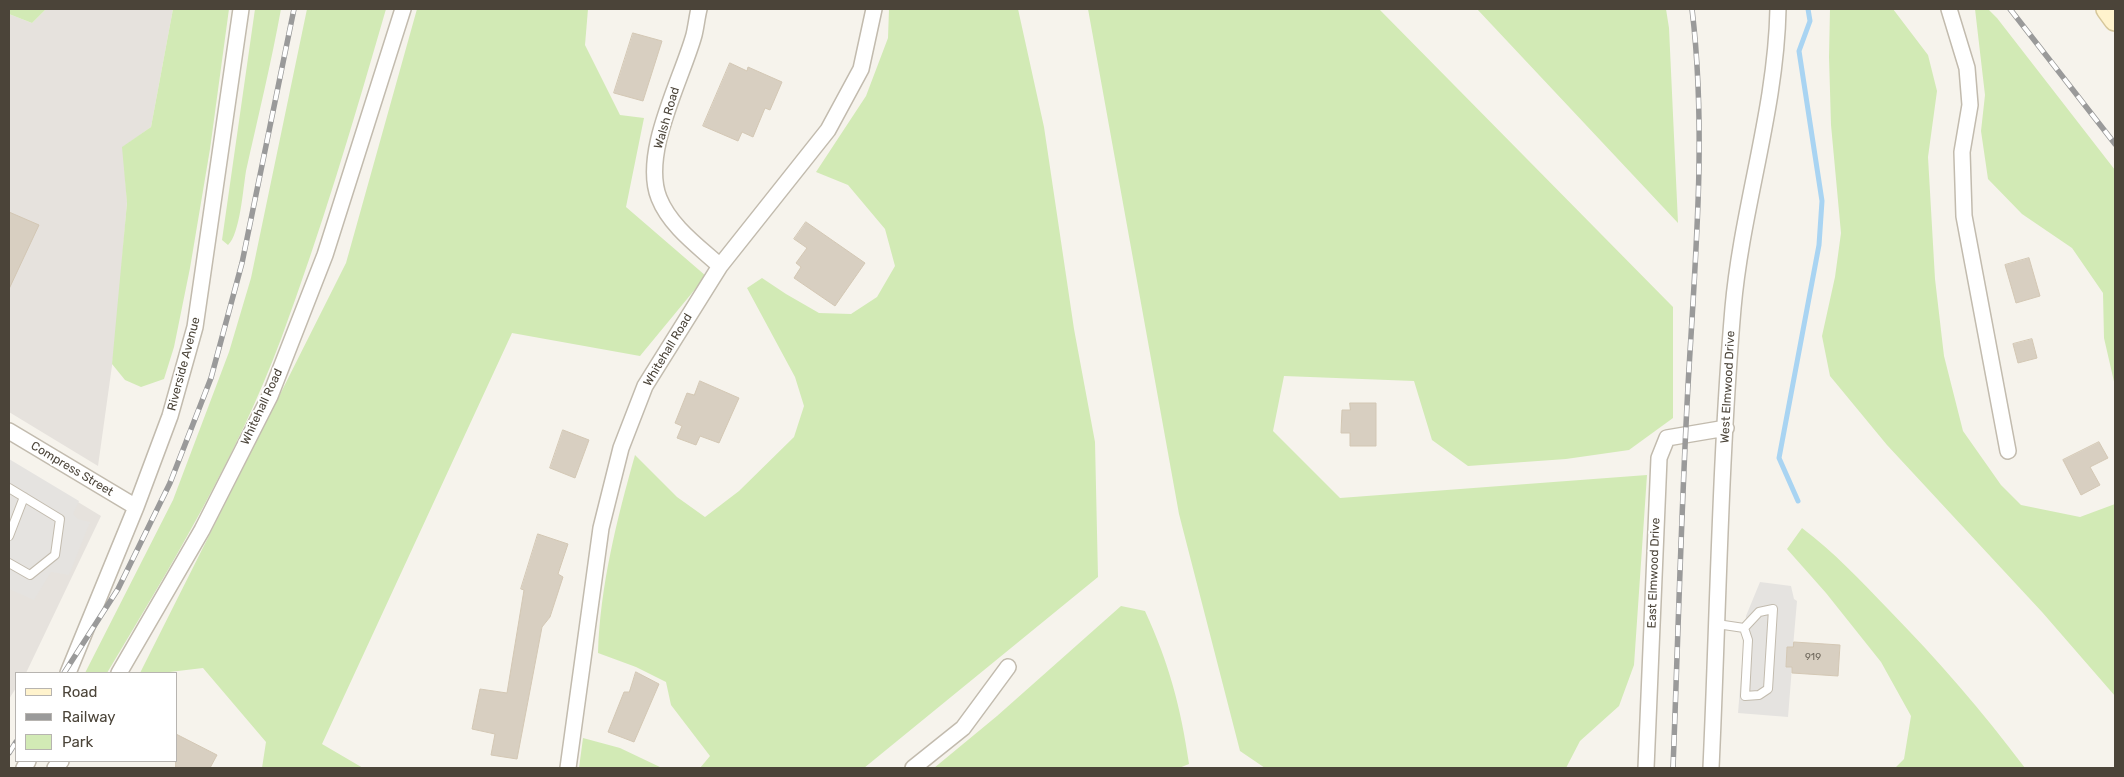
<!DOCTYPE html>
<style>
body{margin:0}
#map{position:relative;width:2124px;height:777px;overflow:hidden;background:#f6f3ec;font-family:Rubik,sans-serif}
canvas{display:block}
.frame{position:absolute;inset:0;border:10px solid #4b4439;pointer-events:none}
.legend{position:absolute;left:15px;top:672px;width:162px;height:90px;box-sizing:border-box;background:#fff;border:1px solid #b7b4b0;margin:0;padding:6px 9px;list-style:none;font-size:15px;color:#4b4439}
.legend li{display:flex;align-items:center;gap:10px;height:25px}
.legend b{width:25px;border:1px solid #b7b4b0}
</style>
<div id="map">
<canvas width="2124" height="777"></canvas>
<div class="frame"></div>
<ul class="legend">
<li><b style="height:6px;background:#fff3cd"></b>Road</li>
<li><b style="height:6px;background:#9a9a9a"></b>Railway</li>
<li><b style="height:14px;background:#d2eab5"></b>Park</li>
</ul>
</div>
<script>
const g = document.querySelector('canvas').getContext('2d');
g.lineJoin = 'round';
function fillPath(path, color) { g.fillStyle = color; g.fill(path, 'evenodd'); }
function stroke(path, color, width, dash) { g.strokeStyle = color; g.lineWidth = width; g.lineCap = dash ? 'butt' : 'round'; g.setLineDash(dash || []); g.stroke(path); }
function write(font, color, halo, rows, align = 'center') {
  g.font = font + ' Rubik,sans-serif'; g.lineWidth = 4; g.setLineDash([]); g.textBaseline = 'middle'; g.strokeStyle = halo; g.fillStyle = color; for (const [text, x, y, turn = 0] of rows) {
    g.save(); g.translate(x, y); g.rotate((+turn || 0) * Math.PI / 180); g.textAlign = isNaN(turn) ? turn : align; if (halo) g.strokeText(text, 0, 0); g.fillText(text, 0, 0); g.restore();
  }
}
fillPath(new Path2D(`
 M46 9H173L151 127 123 147 127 202 116 337 98 466 9 412V14L32 23Z
 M9 460 101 516 26 673H16V688L9 699Z`), '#e6e2dd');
fillPath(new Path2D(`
 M9 9H46L32 23 9 14Z
 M173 9H229L210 149 190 268 174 347 164 379 141 387 125 380 112 364 127 203 122 147 151 127Z
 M255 9H281C271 64 258 117 246 171 243 189 240 234 228 245L222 240Z
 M307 9H386C354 120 321 231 281 339 237 457 171 566 107 673H85L173 500 229 352 251 278Z
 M417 9H588L585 45 620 115 644 118 626 207 706 276 640 356 512 333 322 744 363 768H262L266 742 203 668 161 673H140L346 263Z
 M889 9H1018L1044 127 1074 329 1095 442 1098 577 864 768H700L710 756 671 705 666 682 636 667 598 653C600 586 617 519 635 455L677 497 705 517 739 491 794 437 804 406 795 377 747 288 762 278 786 294 819 313 851 314 877 297 895 266 885 229 848 185 816 172 866 96 888 38Z
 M1088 9H1379L1673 307V418L1629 450 1566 459 1468 466 1432 440 1414 381 1284 376 1273 431 1340 498 1647 475 1634 665 1619 706 1580 741 1566 768H1265L1240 751 1179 514Z
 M1477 9H1666L1669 28 1678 223Z
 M1830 9H1893L1928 55 1937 91 1928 157 1935 279 1944 356 1963 431 2001 485 2021 505 2080 517 2115 504V696L2042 612 1887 445 1830 376 1822 336 1835 277 1841 233 1831 125 1829 57Z
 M1975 9H1988L1997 18 2115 170V386L2104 338 2103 293 2072 248 2022 214 1988 179 1981 131 1985 95Z
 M1802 528C1834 552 1860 580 1888 609 1937 659 1983 712 2025 768H1895L1904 759 1911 716 1881 662 1826 593 1787 549Z
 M1121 606 1145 611C1169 663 1181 708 1189 764L1179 768H934L997 716Z
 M583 738 620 748 662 768H579Z`), '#d2eab5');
fillPath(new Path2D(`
 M9 459 79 501 73 514 78 519 90 522 69 575 51 572 34 600 9 589Z
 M1760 582 1791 586 1794 599 1797 601 1793 647H1787L1786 667H1792L1788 717 1738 713 1746 616Z`), '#e5e3e0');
stroke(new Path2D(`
 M1798 501 1779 458 1819 245 1822 201 1799 51 1810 21 1808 9`), '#a9d4f2', 5);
const building = new Path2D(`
 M633 33 662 41 643 101 614 93Z
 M730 63 747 71 748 67 782 82 770 110 765 108 753 137 742 132 738 141 703 126Z
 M9 212 39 225 9 289Z
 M806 222 865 263 835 306 794 278 801 267 796 263 807 248 794 239Z
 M2029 258 2040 296 2016 303 2005 265Z
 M2032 339 2037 358 2018 363 2013 344Z
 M700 381 739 398 719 443 700 436 696 445 677 438 682 426 675 423 687 393 694 395Z
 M1350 403H1376V446H1350V433H1341L1342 410H1350Z
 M563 430 589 440 575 478 550 468Z
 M2099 442 2108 458 2090 467 2100 485 2081 495 2063 460Z
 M538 534 568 544 558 574 563 577 550 617 542 627 517 759 491 755 495 734 472 729 480 689 507 693 524 590 521 589Z
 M1794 642 1840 645 1838 676 1792 673V667H1786L1787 647H1793Z
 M636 672 659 684 634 742 608 732 624 692H629Z
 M176 734 217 755 210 768H176Z`);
fillPath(building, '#d8cfc1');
stroke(building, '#d3c7b4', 1);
const service = new Path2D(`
 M9 488 60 519 55 555 30 575 9 563
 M9 536 24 497
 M1773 609 1768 689 1759 695 1745 696 1748 640 1744 628 1759 612Z
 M1717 624 1744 628`);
const minor = new Path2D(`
 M699 9C697 17 696 27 694 35 682 79 641 153 659 198 670 226 698 246 720 266
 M1949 9 1967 68 1970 105 1962 152 1964 216 2008 451
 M9 431 136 507
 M68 673 136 507 170 416 195 327 241 9
 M119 673 202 530 270 396 325 255 403 9
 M24 768 28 761
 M55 768 61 761
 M568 768 601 528 621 448 645 386 720 266 828 130 861 69 874 9
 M913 768 963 728 1008 667
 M1646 768 1659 458 1667 438 1726 428
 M1711 768C1718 615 1720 461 1733 308 1742 207 1776 110 1778 9`);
const secondary = new Path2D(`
 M2107 9 2115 20`);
stroke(service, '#c2bbae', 10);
stroke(minor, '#c2bbae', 18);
stroke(secondary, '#d6c79b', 24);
stroke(service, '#fff', 8);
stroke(minor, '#fff', 15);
stroke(secondary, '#fff3cd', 21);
const rail = new Path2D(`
 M2010 9 2115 144
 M64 673 118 589 170 483 211 378 242 263 294 9
 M9 753 16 742
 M1673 768C1678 641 1681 514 1688 386 1695 261 1707 134 1692 9`);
stroke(rail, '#9a9a9a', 5.5);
stroke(rail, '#fff', 4, [11]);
write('10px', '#6e675b', null, [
 ["919",1813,657]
]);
write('12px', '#4b4439', '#fff', [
 ["Walsh Road",667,118,-74],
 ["Whitehall Road",668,350,-59],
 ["Riverside Avenue",184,364,-75],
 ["West Elmwood Drive",1728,387,-87],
 ["Whitehall Road",262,407,-65],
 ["Compress Street",72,469,31],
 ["East Elmwood Drive",1654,573,-88]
]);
</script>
